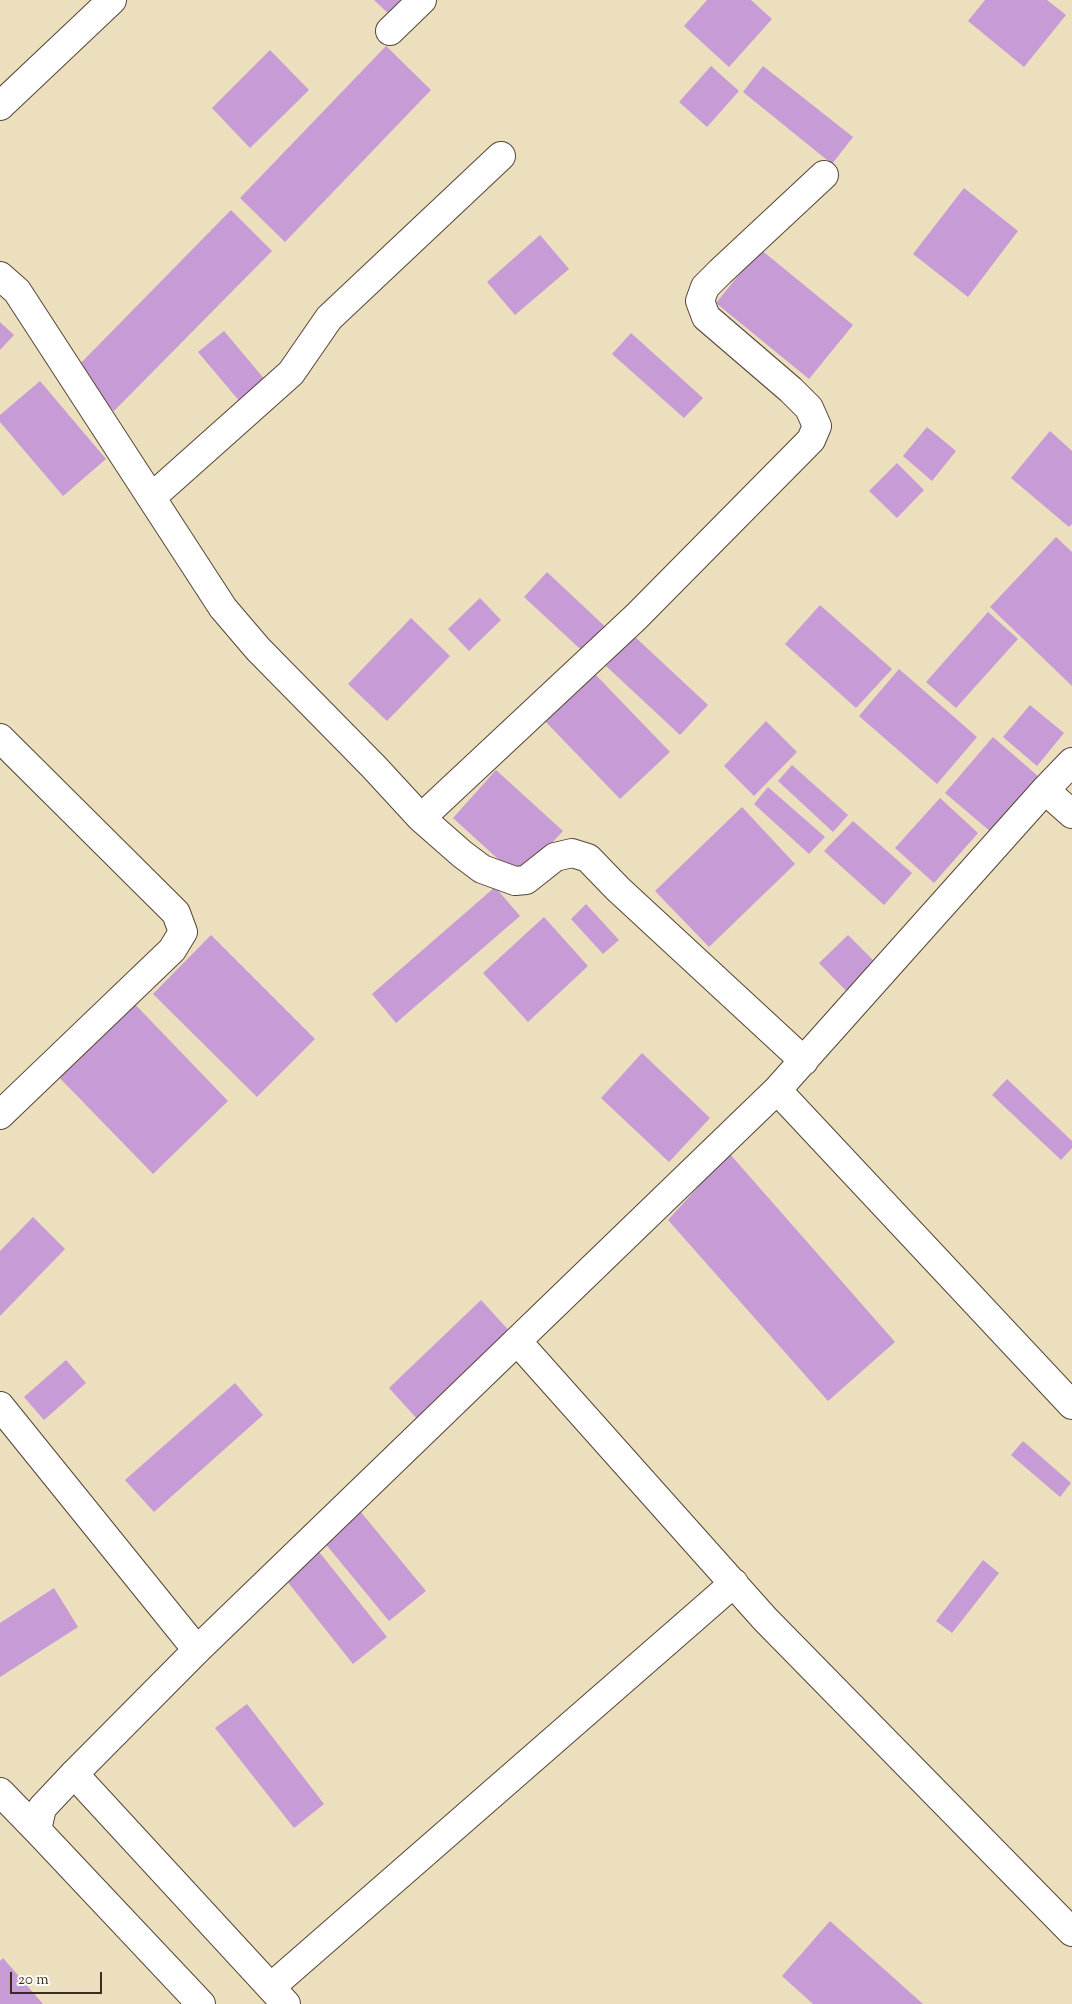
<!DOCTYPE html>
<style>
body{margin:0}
#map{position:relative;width:1072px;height:2004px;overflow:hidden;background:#ebdfbd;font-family:"Sorts Mill Goudy",serif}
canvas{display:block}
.scale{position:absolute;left:10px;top:1972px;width:92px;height:22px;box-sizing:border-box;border:2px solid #3b2a1e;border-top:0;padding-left:6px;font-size:15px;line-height:18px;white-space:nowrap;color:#3b2a1e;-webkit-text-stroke:4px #fdfcf7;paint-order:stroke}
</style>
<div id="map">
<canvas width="1072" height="2004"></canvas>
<div class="scale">20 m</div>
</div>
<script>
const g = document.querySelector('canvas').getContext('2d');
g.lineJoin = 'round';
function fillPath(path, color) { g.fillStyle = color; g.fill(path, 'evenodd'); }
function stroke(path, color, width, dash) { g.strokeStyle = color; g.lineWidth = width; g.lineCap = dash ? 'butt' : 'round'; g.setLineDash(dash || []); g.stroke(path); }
fillPath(new Path2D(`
 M374 0H433L405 29Z
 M707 0H751L772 19 729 67 684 26Z
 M985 0H1047L1066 15 1024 67 968 21Z
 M386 46 431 90 285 242 240 198Z
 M270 50 309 90 250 148 212 108Z
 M711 66 739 91 707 127 679 102Z
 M763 66 853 137 832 164 743 92Z
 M964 188 1018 231 968 297 913 254Z
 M231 210 272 251 114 411 73 371Z
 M540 235 569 269 515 315 487 282Z
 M760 249 853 325 809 379 716 303Z
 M0 322 14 335 0 350Z
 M224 331 271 387 246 409 198 352Z
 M631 333 703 398 684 418 612 354Z
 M40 381 106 459 63 496 0 422V415Z
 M927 427 956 451 932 481 903 456Z
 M1050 431 1072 451V524L1069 527 1011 478Z
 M897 463 924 490 897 518 869 491Z
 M1056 537 1072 552V686L990 607Z
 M547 572 613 634 591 659 524 597Z
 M480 598 501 620 469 651 448 629Z
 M820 605 892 669 856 708 785 644Z
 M988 612 1018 639 956 708 926 682Z
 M411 618 450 656 387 721 348 684Z
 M634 636 708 705 680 735 606 666Z
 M899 669 977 737 937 784 859 716Z
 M593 672 670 752 620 799 544 720Z
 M1030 705 1064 733 1037 766 1003 737Z
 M766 721 797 752 754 796 724 766Z
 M993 737 1039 777 991 832 945 793Z
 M792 765 848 815 833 832 778 781Z
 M496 770 563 831 519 878 453 818Z
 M768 787 825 837 809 854 754 804Z
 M940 798 978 833 934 883 895 848Z
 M742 807 795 864 709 947 655 891Z
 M853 821 912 873 884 905 824 851Z
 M495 887 520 916 396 1023 372 994Z
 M586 904 619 940 603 954 571 919Z
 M544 917 588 966 528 1022 483 973Z
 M211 935 315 1039 257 1097 153 994Z
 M848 935 887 974 858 1003 819 963Z
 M127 996 228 1101 153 1174 51 1069Z
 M642 1053 710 1118 669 1162 601 1098Z
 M1007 1079 1072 1141V1148L1061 1160 992 1095Z
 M729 1153 895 1342 828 1401 668 1220Z
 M33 1217 65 1249 0 1316V1251Z
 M481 1300 513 1335 420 1422 389 1388Z
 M66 1360 86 1383 44 1420 24 1397Z
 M235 1383 263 1415 154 1512 125 1480Z
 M1023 1441 1071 1483 1060 1497 1011 1455Z
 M360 1511 426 1591 389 1621 324 1542Z
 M308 1538 387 1637 353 1664 275 1566Z
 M983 1560 999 1573 952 1633 936 1621Z
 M54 1588 78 1627 0 1677V1623Z
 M247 1704 324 1804 294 1828 215 1728Z
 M830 1921 923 2004H813L782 1976Z
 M3 1958 43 2004H0V1961Z`), '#c79bd5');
const street = new Path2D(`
 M390 31 422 0
 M0 106 112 0
 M0 276 17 291 223 608 258 649 374 767 421 818 462 854 482 869 515 881 526 880 555 857 572 853 588 858 618 889 804 1061
 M152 497 291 373 329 318 501 156
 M0 738 176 913 183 932 172 950 0 1115
 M1045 790 1072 814
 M421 818 636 617 811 440 817 426 809 408 791 390 706 317 700 301 705 287 720 272 824 175
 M777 1090 1072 1405
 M517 1341 765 1619 1072 1932
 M0 1406 197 1650
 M74 1774 197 1650 777 1090 1045 790 1072 762
 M271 1987 734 1583`);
const secondary = new Path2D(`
 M0 1792 37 1830
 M201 2004 37 1830 42 1808 74 1774 286 2004`);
stroke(street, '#554536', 30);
stroke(secondary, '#554536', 30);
stroke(street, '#fff', 28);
stroke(secondary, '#fff', 28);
</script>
